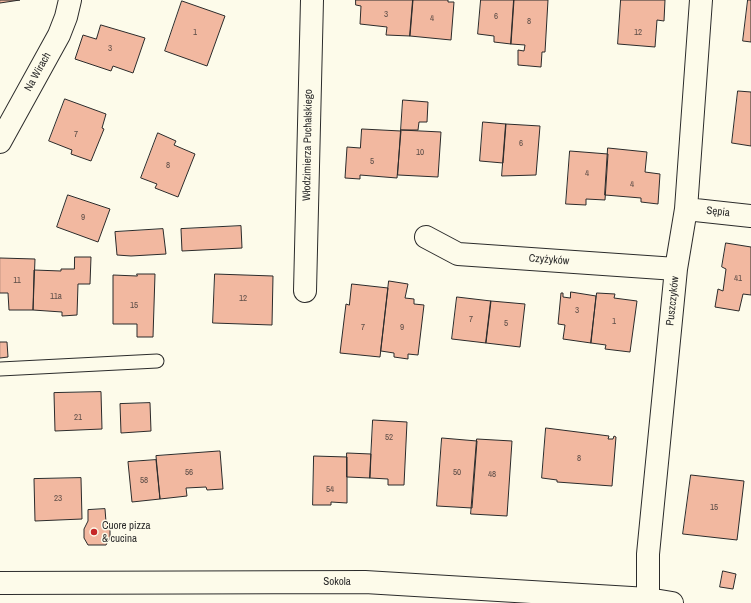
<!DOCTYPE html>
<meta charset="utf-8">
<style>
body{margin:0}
canvas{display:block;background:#fdfbea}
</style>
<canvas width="751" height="603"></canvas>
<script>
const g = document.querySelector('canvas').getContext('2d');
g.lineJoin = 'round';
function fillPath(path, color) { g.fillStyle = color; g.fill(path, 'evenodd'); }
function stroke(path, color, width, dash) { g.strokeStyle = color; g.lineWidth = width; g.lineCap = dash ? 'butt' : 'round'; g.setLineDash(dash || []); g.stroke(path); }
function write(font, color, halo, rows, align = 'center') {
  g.font = font + ' "Archivo Narrow",sans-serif'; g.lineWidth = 3; g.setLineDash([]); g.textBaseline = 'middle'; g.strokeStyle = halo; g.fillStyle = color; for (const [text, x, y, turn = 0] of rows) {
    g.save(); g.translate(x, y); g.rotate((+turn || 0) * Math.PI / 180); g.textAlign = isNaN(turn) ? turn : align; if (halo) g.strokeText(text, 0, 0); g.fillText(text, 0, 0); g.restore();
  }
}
const building = new Path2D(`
 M0 0H20L0 3Z
 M356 0H413L410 36 386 35 387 27 360 24 361 6 356 5Z
 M413 0H448V2H454L451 40 410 36Z
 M481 0H514L511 44 494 42V36L478 34Z
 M514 0H548L545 52H542L541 67 518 65V50L524 51 525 45 511 44Z
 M621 0H665L664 21 657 20 655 47 618 44Z
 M748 0H751V42L743 41Z
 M182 1 225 16 207 66 165 51Z
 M101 25 145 38 133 73 113 66 111 71 75 59 83 35 96 39Z
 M738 91 751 92V146L732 143Z
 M65 99 106 114 102 128 104 129 91 161 71 154 72 150 49 141Z
 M403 100 428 102 427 122H419L418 130H401Z
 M483 122 506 124 503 163 480 161Z
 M506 124 540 126 536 175 502 176Z
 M362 129 401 131 397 178 360 175V179L345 178 347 147 360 148Z
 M401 130 441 132 438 177 398 175Z
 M158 133 176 141 174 145 195 154 178 197 155 188 157 184 141 178Z
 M608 148 647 152 645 172 660 174 658 204 641 202V198L605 195Z
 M570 151 608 154 605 200 586 199V205L566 204Z
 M68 195 110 209 98 242 57 227Z
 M241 226 242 248 182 251 181 229Z
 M163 229 166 254 131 256 117 255 115 232Z
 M726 243 751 247V295L743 294 739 311 715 307 718 289 723 291 726 269 722 267Z
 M75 257H91L90 284H78L77 315 62 316V312L33 310 34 270 61 271V269H74Z
 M0 258 35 259 33 310H9L8 293H0Z
 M137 274H155L153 337H137V324H113V275L137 276Z
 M215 274 273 276 272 325 213 323Z
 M389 281 408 284 405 298 414 299V304L424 305 418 355 408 354V359L394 357V353L381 351Z
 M352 284 388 288 380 357 340 353 346 304 349 305Z
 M571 292 596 296 591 343 563 339 565 325 558 324 561 293H563V297L570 298Z
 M597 293 615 294 614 298 637 301 630 352 605 349 606 345 591 343Z
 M457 297 491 301 486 343 452 339Z
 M491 301 525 304 520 347 486 343Z
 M0 342H7L8 357 0 358Z
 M101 392 102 429 55 431 54 393Z
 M150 403 151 431 121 433 120 404Z
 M373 420 407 422 404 485H388V479L370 478Z
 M546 428 609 436 608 439H613L614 436 616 437 612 486 557 482V480L542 478Z
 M442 438 477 441 472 508 437 506Z
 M477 439 512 441 507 516 471 514Z
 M219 451H220L223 489 207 490 206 487 186 488 187 496 160 499 156 456Z
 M347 453 371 454 370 478 347 477Z
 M314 456 347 457V503L331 502V505H313Z
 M156 460 160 499 132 502 128 462Z
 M691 475 744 481 737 540 683 534Z
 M81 478 82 519 35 521 34 479Z
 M105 509 106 522 110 529V538L106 545H88L84 538V529L88 521V510Z
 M723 571 736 574 733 589 720 587Z`);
fillPath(building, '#f2b8a0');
stroke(building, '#2b2b2b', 1);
const lane = new Path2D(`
 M0 369 157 361`);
const street = new Path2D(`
 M0 142 59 35 66 17 70 0
 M686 209 751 216
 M426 237 458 254 676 269
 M305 291 312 0
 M0 583 365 582 648 599 672 603
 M648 603V554L676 269 686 209 701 0`);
stroke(lane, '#2b2b2b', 15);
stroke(street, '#2b2b2b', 24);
stroke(lane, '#fdfbea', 13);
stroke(street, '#fdfbea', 22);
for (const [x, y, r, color] of [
 [94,532,4,"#c62828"]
]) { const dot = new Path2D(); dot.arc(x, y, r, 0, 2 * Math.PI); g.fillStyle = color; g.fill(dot); stroke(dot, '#fdfbea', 1.5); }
write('9px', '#5d4e48', null, [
 ["3",386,15],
 ["6",496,17],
 ["4",432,19],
 ["8",529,22],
 ["1",195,33],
 ["12",638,33],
 ["3",110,49],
 ["7",76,135],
 ["6",521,144],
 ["10",420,153],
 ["5",372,162],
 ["8",168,166],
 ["4",587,174],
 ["4",632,185],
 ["9",83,218],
 ["41",738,279],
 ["11",17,281],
 ["11a",56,297],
 ["12",243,299],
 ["15",134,306],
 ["3",577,311],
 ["7",471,320],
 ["1",614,322],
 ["5",506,324],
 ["7",363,328],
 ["9",402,328],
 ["21",78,418],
 ["52",389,438],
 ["8",579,459],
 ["56",189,473],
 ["50",457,473],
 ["48",492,475],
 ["58",144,481],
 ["54",330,490],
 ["23",58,499],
 ["15",714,508]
]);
write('11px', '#2b2b2b', '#fdfbea', [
 ["Na Wirach",38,72,-61],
 ["Włodzimierza Puchalskiego",308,145,-89],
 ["Sępia",718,212,6],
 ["Czyżyków",549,260,4],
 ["Puszczyków",673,301,-84],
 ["Sokola",337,582]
]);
write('11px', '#2b2b2b', '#fdfbea', [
 ["Cuore pizza",102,526],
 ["& cucina",102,539]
], 'left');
</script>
